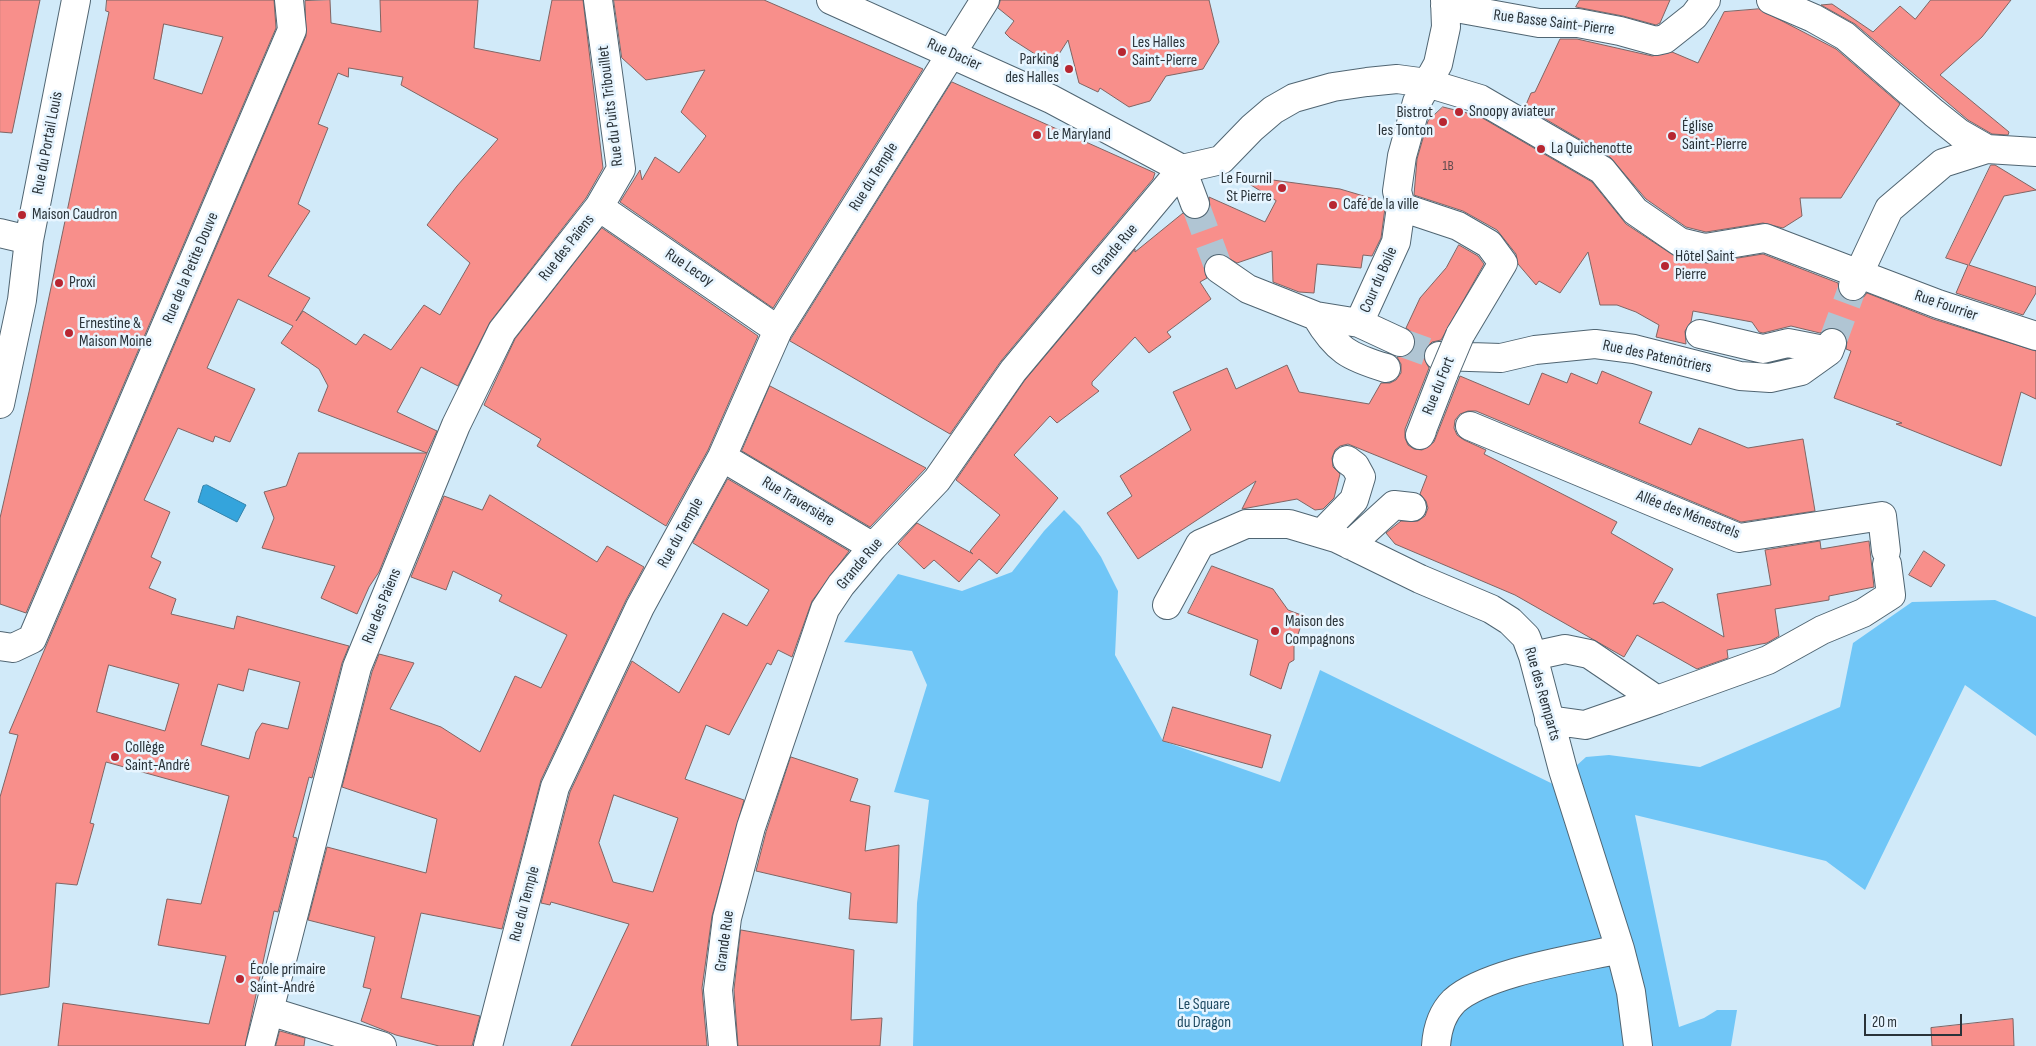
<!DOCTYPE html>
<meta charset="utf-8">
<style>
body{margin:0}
#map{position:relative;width:2036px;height:1046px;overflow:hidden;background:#d1eaf9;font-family:"Sofia Sans Condensed",sans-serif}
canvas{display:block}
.scale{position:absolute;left:1864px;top:1014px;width:98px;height:22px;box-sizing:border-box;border:2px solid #2a3339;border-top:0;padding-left:6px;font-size:15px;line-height:18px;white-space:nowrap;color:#2a3339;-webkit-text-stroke:4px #e7f5ff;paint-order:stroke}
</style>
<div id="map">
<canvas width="2036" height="1046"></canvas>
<div class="scale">20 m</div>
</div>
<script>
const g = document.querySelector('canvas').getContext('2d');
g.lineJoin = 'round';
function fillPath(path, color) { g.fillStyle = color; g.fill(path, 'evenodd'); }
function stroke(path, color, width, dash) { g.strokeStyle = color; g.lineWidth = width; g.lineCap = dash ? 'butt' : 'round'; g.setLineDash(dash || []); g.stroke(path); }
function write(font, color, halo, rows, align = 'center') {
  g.font = font + ' "Sofia Sans Condensed",sans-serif'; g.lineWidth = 5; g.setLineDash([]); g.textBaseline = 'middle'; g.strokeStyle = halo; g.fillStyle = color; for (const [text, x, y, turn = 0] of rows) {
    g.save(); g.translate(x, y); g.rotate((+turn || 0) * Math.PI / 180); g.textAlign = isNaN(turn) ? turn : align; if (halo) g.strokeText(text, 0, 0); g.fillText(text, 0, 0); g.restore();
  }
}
fillPath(new Path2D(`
 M1064 510 1080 526 1101 557 1118 591 1115 655 1163 741 1280 782 1320 670 1555 785 1586 757 1609 755 1700 767 1840 707 1853 643 1912 602 1995 600 2036 617V736L1965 685 1865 890 1826 861 1635 815 1679 1027 1704 1018 1717 1010H1737L1731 1046H913L917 903 929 800 894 792 927 685 912 651 844 642 898 574 962 591 1012 572 1044 531Z`), '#70c6f7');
const water = new Path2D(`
 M207 485 246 505 237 522 198 502 203 486Z`);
fillPath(water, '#34a4dc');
stroke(water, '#3182ab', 1);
const building = new Path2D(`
 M0 0H40L12 133 0 132Z
 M107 0H274L276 28 26 613 0 604V518L29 392 109 12 106 11ZM164 24 223 37 202 94 154 79Z
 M330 0 331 23 381 32 380 0H478L474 48 540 61 552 0H583L603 168 586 198 490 322 458 386 421 367 397 412 437 431 427 453 318 411 328 386 319 369 281 343 293 326 238 299 207 368 255 389 230 442 215 436 213 442 178 428 144 500 170 512 151 557 161 562 149 588 176 599 171 614 234 629 237 616 349 646 342 663 312 778 309 777 300 812 293 837 297 838 278 912 274 911 245 1046H58L63 1003 209 1024 226 956 158 945 167 899 201 904 229 796 106 762 90 823 94 824 77 885 56 883 49 987 0 995V797L18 735 9 733 306 36 305 1ZM349 68 403 77 401 85 498 139 457 186 427 225 470 263 440 315 424 305 391 350 364 334 356 345 303 311 296 321 310 298 268 276 310 211 298 204 328 128 318 124 338 73 348 77ZM109 665 179 684 165 731 97 712ZM249 669 300 682 288 729 262 723 256 732 249 759 201 745 218 684 243 691Z
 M614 0H764L923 69 773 308 620 202 640 170 642 180 655 157 679 173 706 136 681 112 705 70 646 80 622 58Z
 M1001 0H1209L1219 42 1203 69 1166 76 1150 101 1129 107 1100 88 1098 92 1079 83 1068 40 1052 65 1010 38 1005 33 1014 21 998 8Z
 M1580 0H1670L1660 23 1656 25 1623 16 1576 7Z
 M1931 0H2011L1982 37 1940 75 2009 132 2008 135 1992 134 1968 120 1855 24 1821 5 1832 4 1873 32 1900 6 1915 19Z
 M1759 9 1836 49 1900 104 1841 198H1800L1802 216 1783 228 1763 223 1706 232 1686 227 1646 199 1610 157 1525 107 1531 93 1535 92 1560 39H1577L1652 56 1672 52 1698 63 1724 12Z
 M952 82 1155 173 1153 179 1001 361 950 434 790 341Z
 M1443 107 1479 116 1592 182 1626 224 1676 257 1707 263 1763 254 1838 283 1840 295 1847 300 1855 301 1862 299 1867 293 1933 319 2036 351V399L2021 392 2001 466 1896 424 1902 423 1834 398 1851 351 1846 349 1847 341 1844 333 1838 329 1829 328 1820 333 1791 326 1763 333 1759 332 1752 322 1693 311 1691 322 1685 331 1686 344 1656 337 1659 325 1636 312 1617 305H1600L1588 252 1560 293 1539 281 1536 285 1518 264 1516 254 1497 230 1463 211 1414 195 1417 159 1428 121Z
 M1991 165H1995L2036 190 2004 196 1969 265 2036 287V293L2023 315 1956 293 1968 265 1946 258Z
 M1235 175 1340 189 1384 202 1385 208 1381 238 1372 256 1363 255 1361 268 1317 264 1314 293 1299 292 1273 282 1272 251 1237 263 1221 254 1212 255 1206 260 1204 267 1207 278 1200 282 1211 299 1167 332 1171 337 1149 353 1135 337 1092 382V385L1099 391 1057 423 1050 416 1014 455 1058 498 997 574 979 559 959 582 934 560 924 569 898 544 917 523 973 554 970 551 1000 515 956 480 1025 380 1135 249V252L1183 213 1192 219 1201 218 1207 214 1210 207 1209 197 1265 222 1276 201Z
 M602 228 758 336 708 450 666 526 537 446 541 439 484 405 515 339Z
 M1459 245 1478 256 1484 264 1441 340 1432 342 1426 348 1423 356 1429 368 1405 429V438L1408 445 1414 449 1422 450 1434 442 1460 376 1529 405 1542 373 1567 383 1571 373 1597 384 1602 371 1652 392 1639 423 1691 445 1699 428 1748 448 1803 439 1815 511 1741 522 1476 411H1468L1460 414 1455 420 1454 428 1457 435 1464 440 1486 450 1484 454 1617 522 1611 533 1673 569 1653 604 1663 602 1724 637 1717 594 1771 585 1765 550 1820 541 1821 549 1869 541 1874 587 1829 596V600L1775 609 1779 636 1767 643 1727 650 1728 658 1697 669 1637 635 1624 657 1515 595 1395 544 1386 533 1401 521H1418L1425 516 1428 508 1426 501 1420 494 1427 476 1348 444 1340 446 1335 450 1332 458 1333 467 1340 474 1334 498 1323 509 1315 510 1297 499 1242 509 1256 481 1138 559 1107 513 1132 496 1120 476 1191 430 1173 392 1227 368 1236 389 1287 365 1299 392 1369 404 1381 383H1390L1396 380 1401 373V364L1397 357 1409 355 1414 348 1416 341 1413 333 1406 328 1420 298 1446 268Z
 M770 386 926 468 870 527 742 451Z
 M299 453H427L379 572 369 587 357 614 321 598 335 566 262 548 274 518 264 492 286 486Z
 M728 479 849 551 812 601 792 657 778 650 771 665 767 663 729 735 706 725 685 779 744 800 712 916 702 988 707 1046H571L629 924 551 902 550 905 541 903 570 792 632 661 679 693 723 613 747 626 769 590 693 543ZM614 795 678 818 653 892 613 882 599 843Z
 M490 495 597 562 607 546 644 567 626 600 541 780 502 929 421 913 401 998 480 1016 472 1046H439L396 1035 361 1021 371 989 363 987 375 937 308 920 327 847 426 873 437 819 342 787 372 672 379 654 414 663 390 709 441 727 480 752 515 676 541 688 567 635 499 601 502 595 453 571 446 590 411 577 444 496 482 510Z
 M1924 551 1945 565 1931 587 1909 575Z
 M1212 566 1273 589 1288 610 1304 616 1294 647V660L1289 663 1281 689 1250 675 1258 640 1188 613Z
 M1173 707 1271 735 1262 768 1163 741Z
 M791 757 858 779 850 801 870 806 865 851 899 845 897 923 849 919 851 893 756 871 766 832Z
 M741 930 854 950 851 1020 882 1018 880 1046H738L734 990Z
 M2013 1019 2014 1046H1932L1931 1028Z
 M280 1031 305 1038 304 1046H276Z`);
fillPath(building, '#f88f8b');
stroke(building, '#7f6564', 1);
stroke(new Path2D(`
 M1195 204 1219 269
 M1400 342 1439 356
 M1832 343 1853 286`), '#b0c5d3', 28, [28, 14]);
const minor = new Path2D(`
 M831 0 1051 99 1182 169
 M1771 0 1813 18 1845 36 1934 113 1959 133 1987 149
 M1445 6 1539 23H1578L1620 31 1656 41 1665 39 1694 16 1706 0
 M1182 169 1221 160 1252 128 1273 110 1294 98 1333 87 1367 82 1397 79 1427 83 1480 99 1602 170 1635 211 1680 242 1705 248 1765 238 1938 304 2036 336
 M1182 169 1195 204
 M599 207 778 330
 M1401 207 1458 226 1489 244 1503 263 1460 335
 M0 233 29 240
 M1219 269 1248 289 1316 316 1359 323 1400 342
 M1853 286 1889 209 1943 163 1987 149 2036 152
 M1316 316C1336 350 1349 357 1386 368
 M1359 323 1396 242 1401 207 1397 191 1402 156 1417 102 1438 64 1446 27 1445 0
 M1700 334 1763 349 1788 343 1829 351
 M1439 356 1501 358 1535 350 1595 344 1634 349 1740 376 1770 378 1801 371 1829 351 1832 343
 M0 404 22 300 29 240 76 0
 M1470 426 1739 538 1882 516 1886 551
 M1422 431 1420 435 1444 373
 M722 457 873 547
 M1322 533 1354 500 1361 477 1355 466 1347 460
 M1350 545 1394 505 1412 507
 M1167 605 1200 544 1246 524H1289L1336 538 1420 579 1491 609 1510 621 1526 637 1533 656 1563 770 1620 949 1631 992 1638 1046
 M0 646 13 648 32 639 292 30 289 0
 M1533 656 1565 649 1589 654 1657 700 1768 660 1822 630 1863 613 1891 595 1887 564
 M1549 720 1585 725 1657 700
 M269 1011 382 1046
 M260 1046 357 667 456 425 502 331 599 207 621 169 598 0
 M488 1046 555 787 640 607 722 457 778 330 985 0
 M723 1046 718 990 727 918 751 827 825 609 841 585 873 547 937 480 1013 371 1182 169
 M1436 1046C1437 1030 1442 1013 1454 1001 1486 972 1576 959 1620 949`);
stroke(minor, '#506572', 30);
stroke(minor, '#fff', 28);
const minorBridge = new Path2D(`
 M1444 373 1460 335`);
stroke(minorBridge, '#506572', 30, []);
stroke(minorBridge, '#fff', 28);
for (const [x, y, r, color] of [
 [1122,52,5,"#b72631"],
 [1069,69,5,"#b72631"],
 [1459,112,5,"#b72631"],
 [1443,122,5,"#b72631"],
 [1037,135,5,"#b72631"],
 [1672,136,5,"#b72631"],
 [1541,149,5,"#b72631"],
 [1282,188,5,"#b72631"],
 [1333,205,5,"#b72631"],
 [22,215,5,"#b72631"],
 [1665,266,5,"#b72631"],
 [59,283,5,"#b72631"],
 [69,333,5,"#b72631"],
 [1275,631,5,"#b72631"],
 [115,757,5,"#b72631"],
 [240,979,5,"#b72631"]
]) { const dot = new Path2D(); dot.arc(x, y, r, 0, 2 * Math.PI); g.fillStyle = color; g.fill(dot); stroke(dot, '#e7f5ff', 2); }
write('14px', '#5e4a4e', null, [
 ["1B",1448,166]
]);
write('16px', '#2a3339', '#e7f5ff', [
 ["Rue Basse Saint-Pierre",1554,23,7],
 ["Rue Dacier",954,55,24],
 ["Rue du Puits Tribouillet",611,106,-97],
 ["Rue du Portail Louis",48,143,-79],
 ["Rue du Temple",874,177,-58],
 ["Rue des Païens",567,248,-52],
 ["Grande Rue",1115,250,-50],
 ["Rue de la Petite Douve",191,268,-67],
 ["Rue Lecoy",689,268,34],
 ["Cour du Boile",1379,280,-66],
 ["Rue Fourrier",1946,306,19],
 ["Rue des Patenôtriers",1657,357,12],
 ["Rue du Fort",1439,386,-68],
 ["Rue Traversière",798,502,31],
 ["Allée des Ménestrels",1688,515,21],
 ["Rue du Temple",681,533,-61],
 ["Grande Rue",860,564,-50],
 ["Rue des Païens",382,606,-68],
 ["Rue des Remparts",1542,694,74],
 ["Rue du Temple",525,904,-75],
 ["Grande Rue",725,941,-82]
]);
write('16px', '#2a3339', '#e7f5ff', [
 ["Les Halles",1132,43],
 ["Saint-Pierre",1132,61],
 ["Parking",1059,60,"right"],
 ["des Halles",1059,78,"right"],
 ["Snoopy aviateur",1469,112],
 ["Bistrot",1433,113,"right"],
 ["les Tonton",1433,131,"right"],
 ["Église",1682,127],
 ["Saint-Pierre",1682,145],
 ["Le Maryland",1047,135],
 ["La Quichenotte",1551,149],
 ["Le Fournil",1272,179,"right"],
 ["St Pierre",1272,197,"right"],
 ["Café de la ville",1343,205],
 ["Maison Caudron",32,215],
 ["Hôtel Saint",1675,257],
 ["Pierre",1675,275],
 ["Proxi",69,283],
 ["Ernestine &",79,324],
 ["Maison Moine",79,342],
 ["Maison des",1285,622],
 ["Compagnons",1285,640],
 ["Collège",125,748],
 ["Saint-André",125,766],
 ["École primaire",250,970],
 ["Saint-André",250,988]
], 'left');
write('16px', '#1e4a62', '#e7f5ff', [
 ["Le Square",1204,1005],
 ["du Dragon",1204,1023]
]);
</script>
